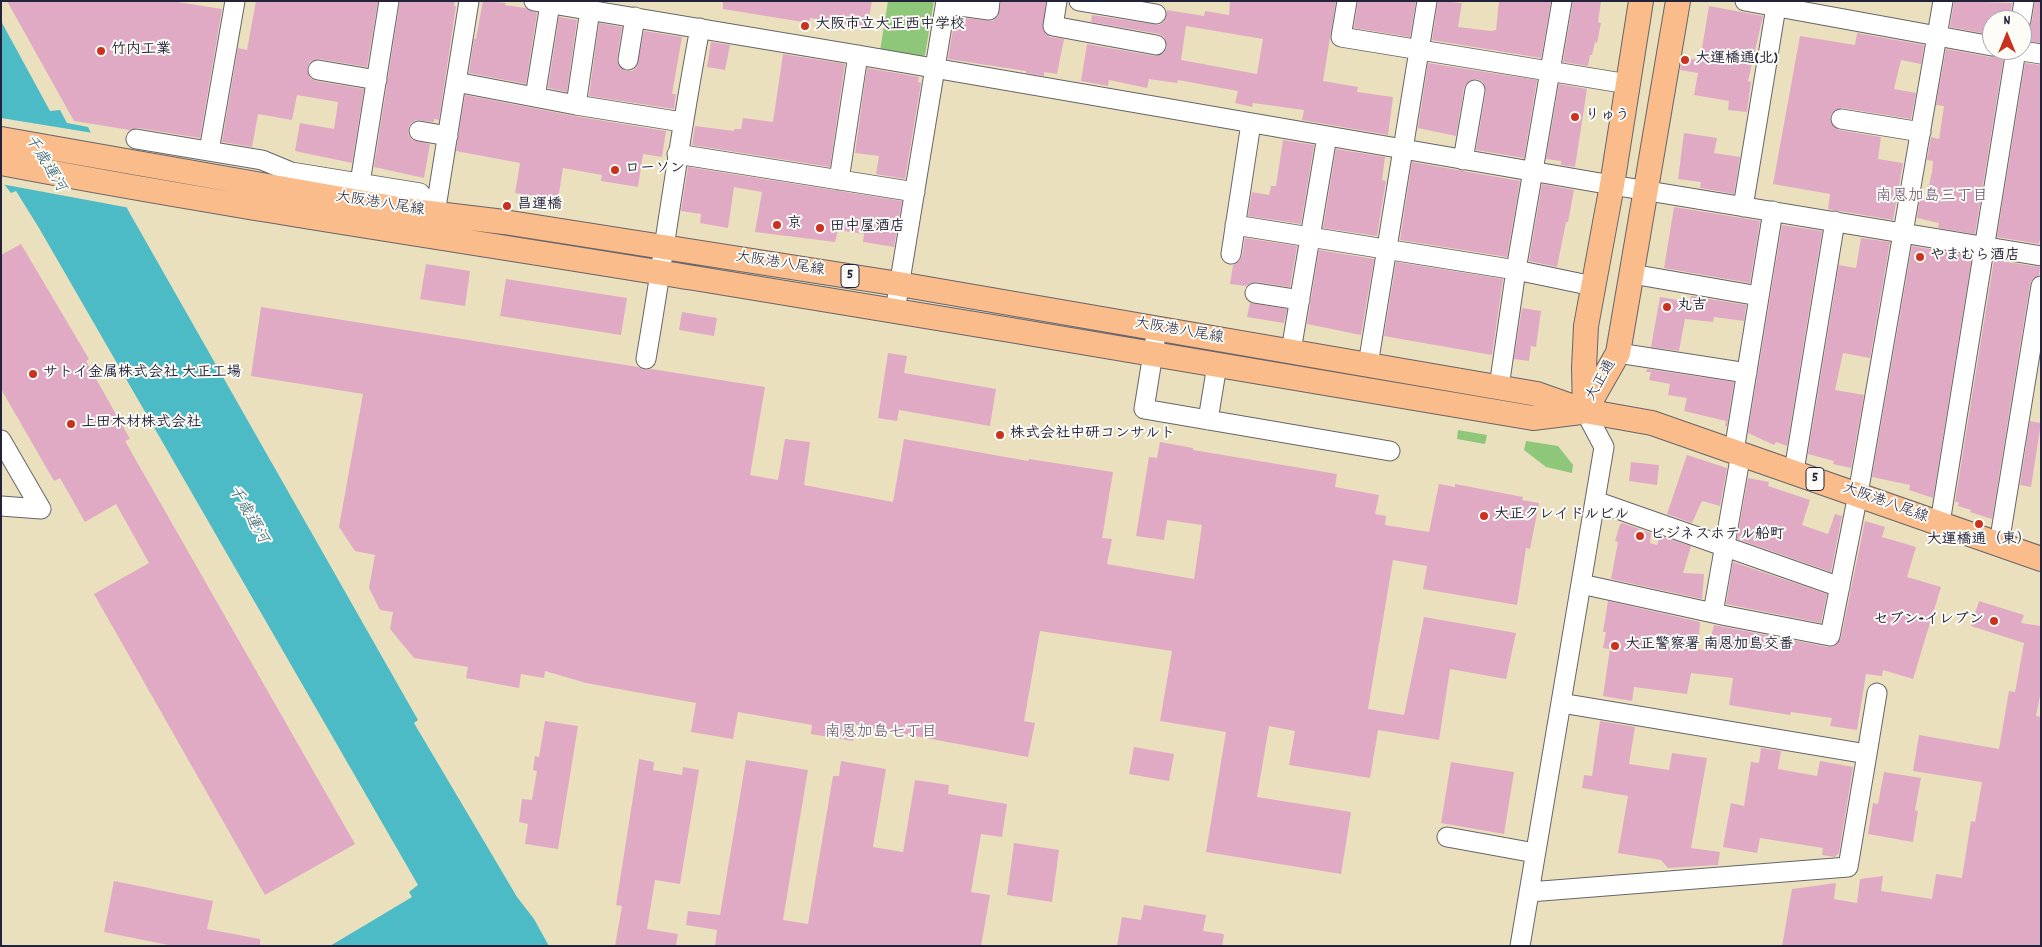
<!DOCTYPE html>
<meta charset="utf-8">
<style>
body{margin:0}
#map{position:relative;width:2042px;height:947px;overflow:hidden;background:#eae0be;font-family:Dekko,sans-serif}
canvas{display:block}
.frame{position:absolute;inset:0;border:2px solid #22223b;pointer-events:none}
.north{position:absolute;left:1982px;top:10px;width:50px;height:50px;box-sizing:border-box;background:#fdfcf7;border:1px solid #a5a5ac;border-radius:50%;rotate:0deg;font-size:14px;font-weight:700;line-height:20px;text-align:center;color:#22223b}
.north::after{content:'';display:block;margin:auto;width:18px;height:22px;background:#c8321e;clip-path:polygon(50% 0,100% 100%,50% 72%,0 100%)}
</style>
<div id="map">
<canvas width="2042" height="947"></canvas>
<div class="frame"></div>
<div class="north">N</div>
</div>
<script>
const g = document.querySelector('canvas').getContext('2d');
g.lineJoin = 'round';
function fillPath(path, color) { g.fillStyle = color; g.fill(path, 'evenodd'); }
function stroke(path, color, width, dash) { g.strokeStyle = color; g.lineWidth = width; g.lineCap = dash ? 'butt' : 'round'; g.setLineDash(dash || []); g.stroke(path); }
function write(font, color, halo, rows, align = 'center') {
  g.font = font + ' Dekko,"Klee One",sans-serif'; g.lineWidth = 4; g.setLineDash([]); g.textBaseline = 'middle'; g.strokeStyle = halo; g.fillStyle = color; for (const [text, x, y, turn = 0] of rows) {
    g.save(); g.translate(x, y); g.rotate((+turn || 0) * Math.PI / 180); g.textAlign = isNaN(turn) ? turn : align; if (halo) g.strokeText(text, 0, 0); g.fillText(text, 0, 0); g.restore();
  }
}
fillPath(new Path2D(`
 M888 1H934L925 55 919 58 880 51Z
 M1458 430 1487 435 1485 444 1457 439Z
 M1526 441 1558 446 1573 465 1572 473 1546 467 1524 450Z`), '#8ec67a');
fillPath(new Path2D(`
 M1 21 50 111 60 110 67 123 88 127 128 210 418 720 414 723 517 897 534 919 549 946H330L412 897 409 892 418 885 39 228 16 191 11 193 1 180Z`), '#4dbbc5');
fillPath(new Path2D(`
 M1 118 93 133 130 208 1 184Z`), '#eae0be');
fillPath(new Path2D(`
 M7 1H171L222 9 200 138 138 128 130 130 74 121Z
 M256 1H378L367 67 319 59 310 62 307 69 310 78 316 81 364 89 352 163 295 151 300 123 334 129 338 102 297 95 292 120 258 114 252 147 222 142 238 48 247 50Z
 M400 1H455L454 6H456L439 120 434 119V122L416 120 411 123 408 129V134L412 140 430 144 424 178 374 167Z
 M483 1 506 3 505 5 526 8 537 13 526 84 469 73 474 39H476Z
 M723 1H872L867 28 810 18 809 23 723 9Z
 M1001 1H1046L1043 30 1050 37 1064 39 1057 74 1044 72V76L1026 73V71L948 59 955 17 993 21 998 16Z
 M1230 1H1336L1323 81 1358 87 1357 92 1393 97 1388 135 1302 120 1304 110 1253 103 1252 107 1235 103 1238 91 1178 80 1177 83 1149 79 1147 88 1109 80 1108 86 1081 81 1087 44 1154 56 1164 53 1167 47 1164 37 1159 34 1091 22 1092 15 1159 25 1165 21 1167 10 1204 16 1205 11 1229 15ZM1186 26 1263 39 1257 74 1181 60Z
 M1358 1H1416L1410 37 1354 28Z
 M1438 1 1462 3 1458 27 1491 31 1496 30 1499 1H1551L1541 58 1432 40Z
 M1573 1H1601L1598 22 1601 23 1597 43 1595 42 1592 55H1590L1588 66 1563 62Z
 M1954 1 2012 3 2010 20H1992V35L1950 27Z
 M2035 1H2041V43L2022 40 2023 31 2029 27 2032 22Z
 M1709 6 1763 16 1748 81 1751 82 1747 112 1728 110 1729 101 1694 95 1698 73 1680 70 1682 58 1700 60Z
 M559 17 577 20 567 92 548 88Z
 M599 23 622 27 617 59 618 64 626 71H632L637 67 644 31 682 37 672 94H676L674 109 589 96Z
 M1857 33 1924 45 1921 64 1901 60 1894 89 1916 93 1911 119 1842 108 1833 112 1830 117 1831 123 1839 130 1881 137 1878 159 1903 163 1893 220 1828 209 1830 194 1773 184 1800 36 1855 45Z
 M711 42 730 45 725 70 707 67Z
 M1946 49 1990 57 2004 55 1975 234 1938 228 1939 223 1917 218 1920 198 1926 199 1932 172 1933 161 1927 160 1931 137 1939 139 1944 106 1936 105Z
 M783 54 845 64 830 167 692 145 695 126 734 131V129H741L743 118 773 122Z
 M1428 63 1537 80 1524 158 1476 150 1486 91 1483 82 1477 79 1471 80 1464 88 1456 136 1418 128Z
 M2025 63 2041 65V234L2039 244 1997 237Z
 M867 68 919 77 918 82 921 83 905 179 876 174 879 156 855 153Z
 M1559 84 1587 89 1575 167 1561 165V161L1546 159Z
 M465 95 574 116 666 131 662 157 643 154 638 187 601 181 602 175 563 168 558 199 515 193 520 163 456 151Z
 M1684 133 1717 138 1714 153 1740 157 1734 194 1700 188 1701 182 1678 179Z
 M1283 140 1314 145 1301 224 1248 216 1252 192 1269 195 1271 186H1276Z
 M1336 149 1385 157 1382 180 1386 181 1377 236 1323 228Z
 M1412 162 1520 181 1507 257 1400 240Z
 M688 167 902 201 894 247 863 242 864 234 838 230 835 242 755 232 762 192 734 187 728 228 700 223 701 214 681 211Z
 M1542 184 1574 190 1568 222H1566L1557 267 1529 261Z
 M1674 207 1760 221 1750 283 1664 268Z
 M1782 225 1822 231 1787 446 1776 442 1774 445 1748 433Z
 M1245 238 1297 246 1290 287 1257 282 1251 283 1246 286 1230 284 1233 265 1239 261 1242 256Z
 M1861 238 1890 242 1870 358 1843 353 1835 390 1864 395 1851 468 1833 464 1834 461 1808 454 1839 265 1856 268Z
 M21 244 89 359 86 361 130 439 125 441 355 844 265 895 94 594 149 563 116 504 85 522 60 478 54 481 1 389V255Z
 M1912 246 1972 256 1933 498 1909 490 1910 485 1872 477Z
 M1319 250 1374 259 1361 335 1307 324Z
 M1994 260 2040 267 2039 275 2033 279 2030 284 1992 519 1970 512 1971 510 1958 506 1959 502H1955Z
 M1396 262 1503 279 1492 355 1384 336Z
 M426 264 470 271 465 306 420 299Z
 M506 279 627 298 621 335 500 316Z
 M1691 296 1746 305 1744 321 1714 317 1713 322 1685 319 1679 351 1651 347 1660 297 1690 302Z
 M1250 303 1287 309 1284 323 1247 317Z
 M261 307 638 367 645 370 651 369 765 387 750 475 778 480 785 439 810 442 804 485 893 502 904 439 1028 461 1029 459 1113 472 1102 538 1112 539 1107 564 1194 579 1202 525 1167 520 1164 540 1136 536 1149 457 1157 458 1160 442 1193 448V450L1337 474 1335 487 1379 495 1375 514 1386 516 1385 525 1429 532 1439 484 1455 487V484L1523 497 1522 500 1539 503 1530 549 1526 548 1517 605 1423 589 1427 566 1393 560 1368 709 1404 715 1424 617 1516 633 1506 679 1450 669 1439 740 1378 730 1370 778 1289 765 1295 731 1269 726 1257 797 1351 812 1341 874 1206 852 1226 732 1160 721 1172 651 1040 631 1024 721 1035 723 1028 757 856 725 853 741 811 734 812 725 738 712 733 739 691 732 696 703 586 683 545 671 544 678 521 674 519 688 466 678 468 667 414 658 390 629 393 612 380 610 369 588 375 555 355 551 339 527 363 394 251 376Z
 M1522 308 1541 311 1536 347 1531 346 1529 361 1514 359Z
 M682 312 717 318 714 336 679 330Z
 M888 353 907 356 904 373 996 389 990 426 899 410 897 421 878 418Z
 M1647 369 1734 382 1727 426H1725L1726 421 1684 411 1687 398 1668 395 1670 384 1649 380 1651 372H1646Z
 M2030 421 2041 423 2031 487 2020 485Z
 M1687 455 1727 468 1720 506 1702 501 1692 523 1667 514Z
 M1631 462 1659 465 1657 485 1629 481Z
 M1748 478 1769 482 1768 486 1810 500 1802 525 1828 534 1835 514 1842 516 1831 572 1737 539Z
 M1865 521 1885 527 1882 537 1916 547 1907 577 1941 587 1913 679 1883 670 1882 676 1866 674 1857 730 1830 726 1832 718 1791 712 1790 715 1729 705 1733 678 1691 673 1687 694 1634 687 1632 701 1603 696 1610 649 1603 648 1606 632H1603L1608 601 1700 622 1698 649 1707 651 1714 625 1828 647 1834 646 1841 638Z
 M1623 523 1651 533 1650 543 1657 545 1660 536 1691 546 1683 573 1704 574 1702 599 1611 579 1618 542 1615 541 1620 524Z
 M1733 562 1827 594 1821 623 1726 604Z
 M1979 601 2024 615 2021 623 2041 626V691L2036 716 2041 717V946H1782L1792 889 1836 883 1834 899 1857 903 1860 879 1883 876 1881 891 1932 899 1936 874 1962 878 1971 821 1975 822 1982 782 1913 771 1919 735 1999 749 2009 691 2015 692 2024 643 1971 626Z
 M545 721 578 726 558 849 525 844 528 824 519 822 522 799 532 800 537 771 533 770 535 756 539 757Z
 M1600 721 1635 727 1629 764 1669 770 1672 753 1707 758 1691 848 1720 852 1718 865 1668 868 1661 860 1618 853 1628 796 1582 788 1584 775 1592 776Z
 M1134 747 1174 754 1169 781 1129 774Z
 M1761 748 1781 751 1778 769 1817 776 1820 761 1853 767 1839 853 1835 857 1822 855 1823 848 1760 838 1757 853 1723 847 1731 803 1744 806 1751 762 1759 763Z
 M639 759 654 762 653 770 682 775 683 767 699 770 680 884 655 880 647 929 678 934 676 946H615L622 906 616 905Z
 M746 760 808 770 783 920 808 924 833 776H839L841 761 886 769 873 847 903 852 915 780 949 785 948 794 1007 804 1002 837 981 834 971 892 990 895 981 946H715L717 930 686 925 688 911 720 915Z
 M1451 762 1514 772 1504 834 1441 823Z
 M1884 772 1921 778 1915 810 1918 811 1913 842 1868 834 1873 803 1878 804Z
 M1014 843 1059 850 1052 902 1007 895Z
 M114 881 213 901 207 929 260 939V946H173L104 932Z
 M1144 905 1206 915 1203 931 1224 934 1222 946H1117L1122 917 1141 920Z`), '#e0aac5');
const minor = new Path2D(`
 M534 1 858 55 1612 185 2041 256
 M1057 1 1053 26 1156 45
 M1079 1 1156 14
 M1347 1 1341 37 1628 84
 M1745 1 1992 46
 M946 4 989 10 990 1
 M2021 20 2024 1
 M2016 50 2041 54
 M628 60 635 17
 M318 70 377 80
 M456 82 576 105 682 122
 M535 97 550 4
 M576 105 590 10
 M1841 119 1921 132
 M419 131 448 136
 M136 139 262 160 291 172 420 193 435 214
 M209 151 235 1
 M677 154 915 192
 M1463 160 1475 90
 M839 180 858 55
 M360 183 389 1
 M1743 207 1776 7
 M434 220 469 1
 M1235 225 1516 270 1593 286
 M1231 254 1251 123
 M1632 274 1759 296
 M1255 293 1300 300
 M895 311 946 1
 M1155 341 1144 409 1390 451
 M1291 351 1327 136
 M1618 353 1747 373
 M646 359C665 249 679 138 700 28
 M1368 365 1427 1
 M1499 387 1516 270 1562 1
 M1208 420 1217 365
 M1 440 41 509
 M1734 451 1773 211
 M1794 471 1835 221
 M1595 501 1840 587
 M1 506 41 509
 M1940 523 2016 50
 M1999 544 2041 286
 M1581 584 1727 616 1830 636 1858 494 1943 1
 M1713 613 1741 453
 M1867 754 1877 693
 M1447 837 1535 853
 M1529 892 1848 867 1867 754 1561 703
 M1520 946 1604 447 1585 411`);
const major = new Path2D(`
 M1 139 404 210 504 222 899 284 1537 394 1585 411 1652 423 2041 559
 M1 163C231 207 463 240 694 278 974 323 1253 371 1533 418L1581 412
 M1585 411 1618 353 1678 1
 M1585 411 1584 368 1586 326 1612 185 1641 1`);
stroke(minor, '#686469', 21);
stroke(major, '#686469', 26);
stroke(minor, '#fff', 19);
stroke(major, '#f9bc8a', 24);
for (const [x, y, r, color] of [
 [805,26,5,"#c8321e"],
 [101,51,5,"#c8321e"],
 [1685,60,5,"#c8321e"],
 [1575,117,5,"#c8321e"],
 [615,170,5,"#c8321e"],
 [507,206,5,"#c8321e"],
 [777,225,5,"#c8321e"],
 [820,228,5,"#c8321e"],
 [1920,257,5,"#c8321e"],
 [1667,307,5,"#c8321e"],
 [33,374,5,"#c8321e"],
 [71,424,5,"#c8321e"],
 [1000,435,5,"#c8321e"],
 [1484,516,5,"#c8321e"],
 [1979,524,5,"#c8321e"],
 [1640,536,5,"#c8321e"],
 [1994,621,5,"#c8321e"],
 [1615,646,5,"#c8321e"]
]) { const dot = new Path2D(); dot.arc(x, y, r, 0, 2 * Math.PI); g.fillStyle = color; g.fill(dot); stroke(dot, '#fdfcf7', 2); }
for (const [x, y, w] of [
 [850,276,18],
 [1815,479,18]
]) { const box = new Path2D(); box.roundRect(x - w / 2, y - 11.5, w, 23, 4); g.fillStyle = '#fdfcf7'; g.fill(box); stroke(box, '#22223b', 1); }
write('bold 14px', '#22223b', null, [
 ["5",850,276],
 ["5",1815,479]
]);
write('bold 15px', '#22223b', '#fdfcf7', [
 ["大阪市立大正西中学校",815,26],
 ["竹内工業",111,51],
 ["大運橋通(北)",1695,60],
 ["りゅう",1585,117],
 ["ローソン",625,170],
 ["昌運橋",517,206],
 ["京",787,225],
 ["田中屋酒店",830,228],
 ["やまむら酒店",1930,257],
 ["丸吉",1677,307],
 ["サトイ金属株式会社 大正工場",43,374],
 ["上田木材株式会社",81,424],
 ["株式会社中研コンサルト",1010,435],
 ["大正クレイドルビル",1494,516],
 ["ビジネスホテル船町",1650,536],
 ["大運橋通（東）",1979,541,"center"],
 ["セブン-イレブン",1984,621,"right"],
 ["大正警察署 南恩加島交番",1625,646]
], 'left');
write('15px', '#22223b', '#fdfcf7', [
 ["大阪港八尾線",380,205,9],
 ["大阪港八尾線",780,265,9],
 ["大阪港八尾線",1179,332,10],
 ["大正通",1602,381,-60],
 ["大阪港八尾線",1885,504,20]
]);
write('italic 16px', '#335f72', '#fdfcf7', [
 ["千歳運河",44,164,58],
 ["千歳運河",247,515,60]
]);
write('16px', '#64526b', '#fdfcf7', [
 ["南恩加島三丁目",1932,198],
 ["南恩加島七丁目",881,734]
]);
</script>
